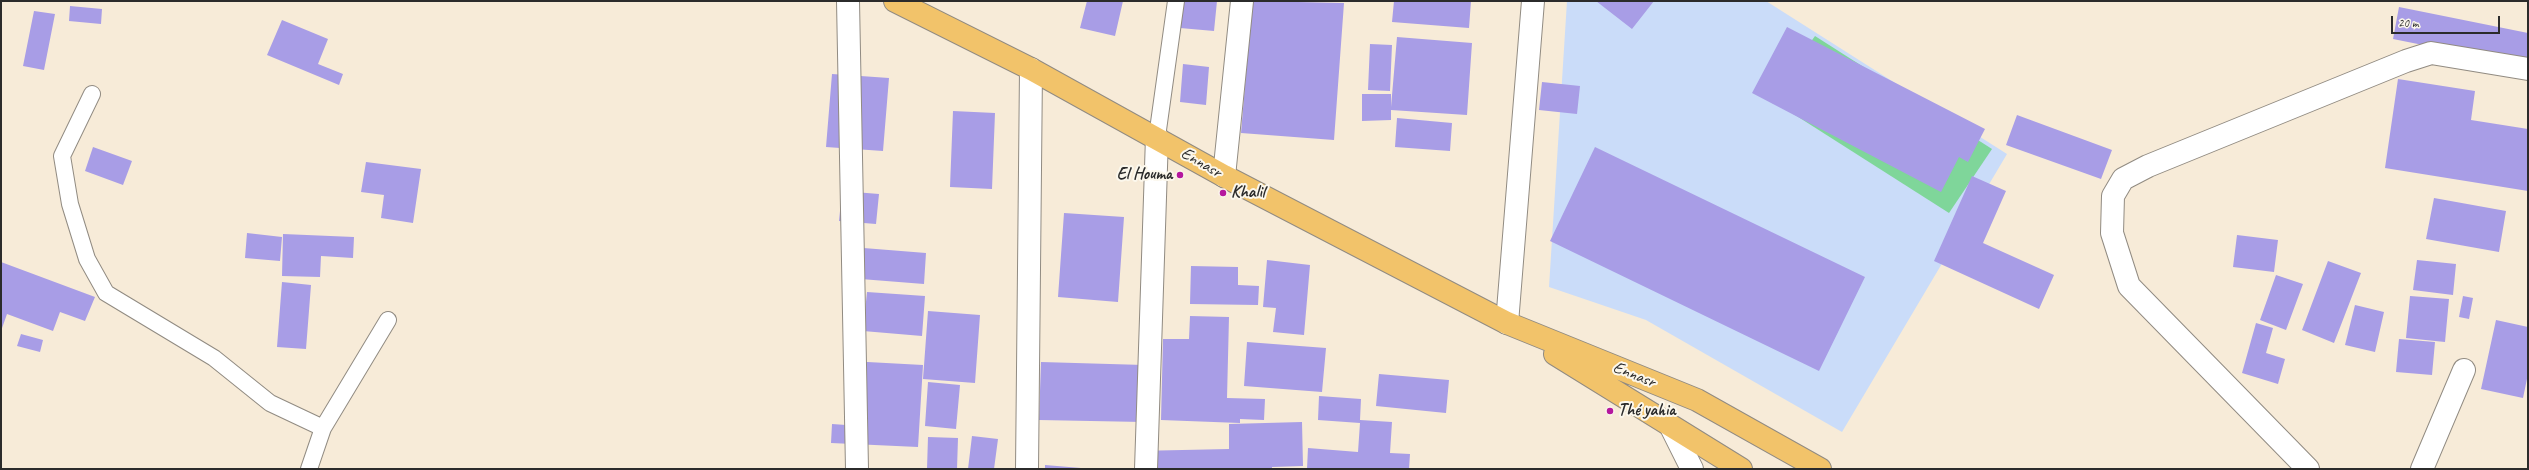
<!DOCTYPE html>
<meta charset="utf-8">
<style>
body{margin:0}
#map{position:relative;width:2529px;height:470px;overflow:hidden;background:#f7ebd8;font-family:Caveat,sans-serif}
canvas{display:block}
.frame{position:absolute;inset:0;border:2px solid #2b2b2b;pointer-events:none}
.scale{position:absolute;left:2391px;top:16px;width:109px;height:18px;box-sizing:border-box;border:2px solid #2b2b2b;border-top:0;padding-left:5px;font-size:12px;line-height:14px;white-space:nowrap;color:#2b2b2b;-webkit-text-stroke:3px #fbf7ec;paint-order:stroke}
</style>
<div id="map">
<canvas width="2529" height="470"></canvas>
<div class="frame"></div>
<div class="scale">20 m</div>
</div>
<script>
const g = document.querySelector('canvas').getContext('2d');
g.lineJoin = 'round';
function fillPath(path, color) { g.fillStyle = color; g.fill(path, 'evenodd'); }
function stroke(path, color, width, dash) { g.strokeStyle = color; g.lineWidth = width; g.lineCap = dash ? 'butt' : 'round'; g.setLineDash(dash || []); g.stroke(path); }
function write(font, color, halo, rows, align = 'center') {
  g.font = font + ' Caveat,sans-serif'; g.lineWidth = 4; g.setLineDash([]); g.textBaseline = 'middle'; g.strokeStyle = halo; g.fillStyle = color; for (const [text, x, y, turn = 0] of rows) {
    g.save(); g.translate(x, y); g.rotate((+turn || 0) * Math.PI / 180); g.textAlign = isNaN(turn) ? turn : align; if (halo) g.strokeText(text, 0, 0); g.fillText(text, 0, 0); g.restore();
  }
}
fillPath(new Path2D(`
 M1567 1H1766L2007 154 1842 432 1646 320 1549 287Z`), '#cadcf9');
fillPath(new Path2D(`
 M1815 36 1992 149 1949 213 1770 99Z`), '#7fd69a');
fillPath(new Path2D(`
 M1087 1H1123L1115 36 1080 28Z
 M1183 1H1217L1214 31 1180 28Z
 M1252 1 1344 3 1334 140 1241 133Z
 M1394 1H1471L1469 28 1392 22Z
 M1596 1H1654L1632 29Z
 M70 6 102 9 101 24 69 21Z
 M2399 7 2528 33V66L2393 39Z
 M34 11 55 14 44 70 23 66Z
 M282 20 328 39 318 64 343 74 339 85 267 55Z
 M1787 27 1985 129 1968 162 1959 157 1941 192 1752 93Z
 M1397 37 1472 43 1467 115 1391 110V120L1362 121V94H1391V107Z
 M1370 44 1392 45 1390 91 1368 90Z
 M1183 64 1209 67 1206 105 1180 102Z
 M832 74 889 78 883 151 826 147Z
 M2398 79 2475 91 2471 120 2528 129V191L2385 168Z
 M1542 82 1580 86 1577 114 1539 110Z
 M953 111 995 113 992 189 950 187Z
 M2017 115 2112 150 2101 179 2006 145Z
 M1397 118 1452 123 1450 151 1395 147Z
 M93 147 132 161 123 185 85 171Z
 M1595 147 1865 277 1819 371 1550 241Z
 M366 162 421 169 413 223 381 218 384 195 361 192Z
 M1972 176 2006 191 1983 243 2054 275 2039 309 1934 261Z
 M842 191 879 194 876 224 839 221Z
 M2434 198 2506 211 2499 252 2426 239Z
 M1064 213 1124 217 1118 302 1058 297Z
 M247 233 282 237 280 261 245 258Z
 M283 234 354 237 353 258 321 256 320 277 282 276Z
 M2237 235 2278 240 2274 272 2233 267Z
 M851 247 926 253 924 284 848 278Z
 M1267 260 1310 265 1304 335 1273 332 1276 308 1263 307Z
 M2417 260 2456 264 2453 295 2413 290Z
 M2328 261 2361 273 2334 343 2302 330Z
 M1 262 95 297 85 321 60 312 53 331 7 314 1 331Z
 M1191 266 1238 267V285L1259 286 1258 305 1190 304Z
 M2276 275 2303 284 2286 330 2260 320Z
 M282 282 311 285 306 349 277 347Z
 M867 292 925 296 922 336 863 331Z
 M2410 296 2449 299 2445 342 2406 338Z
 M2463 296 2473 298 2469 319 2459 317Z
 M2355 305 2384 312 2375 352 2345 345Z
 M928 311 980 315 975 383 923 379Z
 M1190 316 1229 317 1227 398 1265 399 1264 420 1240 419V423L1161 420 1163 339H1189Z
 M2496 320 2528 327V374L2523 398 2481 389Z
 M2256 323 2273 328 2266 353 2285 359 2278 384 2242 373Z
 M21 334 43 340 40 352 17 346Z
 M2399 339 2435 342 2432 375 2396 372Z
 M1247 342 1326 348 1322 392 1244 386Z
 M849 361 923 365 918 447 831 443 832 424 846 425Z
 M1041 362 1144 365 1143 422 1039 420Z
 M1379 374 1449 380 1446 413 1376 406Z
 M928 382 960 385 956 429 925 426Z
 M1319 396 1361 399 1360 420 1392 422 1390 453 1410 454 1409 469H1307L1308 448 1358 452 1360 423 1318 420Z
 M1302 422 1303 466 1272 467V469H1136V451L1229 449V424Z
 M972 436 998 439 994 469H968Z
 M928 437 958 438 957 469H927Z
 M1045 465 1081 468V469H1045Z`), '#a89de6');
const lane = new Path2D(`
 M92 94 62 156 70 204 87 259 106 293 214 358 270 403 323 428
 M1157 137 1176 1
 M309 469 323 428 388 320`);
const street = new Path2D(`
 M848 1 857 469
 M1224 176 1242 1
 M1507 323 1533 1
 M1671 427 1692 469
 M1027 469 1031 69
 M1146 469 1157 137
 M2308 469 2129 286 2112 233 2113 196 2123 179 2148 166 2406 61 2431 53 2528 69
 M2422 469 2464 370`);
const primary = new Path2D(`
 M895 1 1031 69 1224 176 1507 323 1697 400 1820 469
 M1555 354 1741 469`);
stroke(lane, '#918b82', 18);
stroke(street, '#918b82', 24);
stroke(primary, '#918b82', 24);
stroke(lane, '#fff', 16);
stroke(street, '#fff', 22);
stroke(primary, '#f2c36a', 22);
for (const [x, y, r, color] of [
 [1180,175,4,"#b5179e"],
 [1223,193,4,"#b5179e"],
 [1610,411,4,"#b5179e"]
]) { const dot = new Path2D(); dot.arc(x, y, r, 0, 2 * Math.PI); g.fillStyle = color; g.fill(dot); stroke(dot, '#fbf7ec', 1.5); }
write('17px', '#2b2b2b', '#fbf7ec', [
 ["Ennasr",1201,163,30],
 ["Ennasr",1634,375,22]
]);
write('bold 17px', '#2b2b2b', '#fbf7ec', [
 ["El Houma",1172,175,"right"],
 ["Khalil",1231,193],
 ["Thé yahia",1618,411]
], 'left');
</script>
